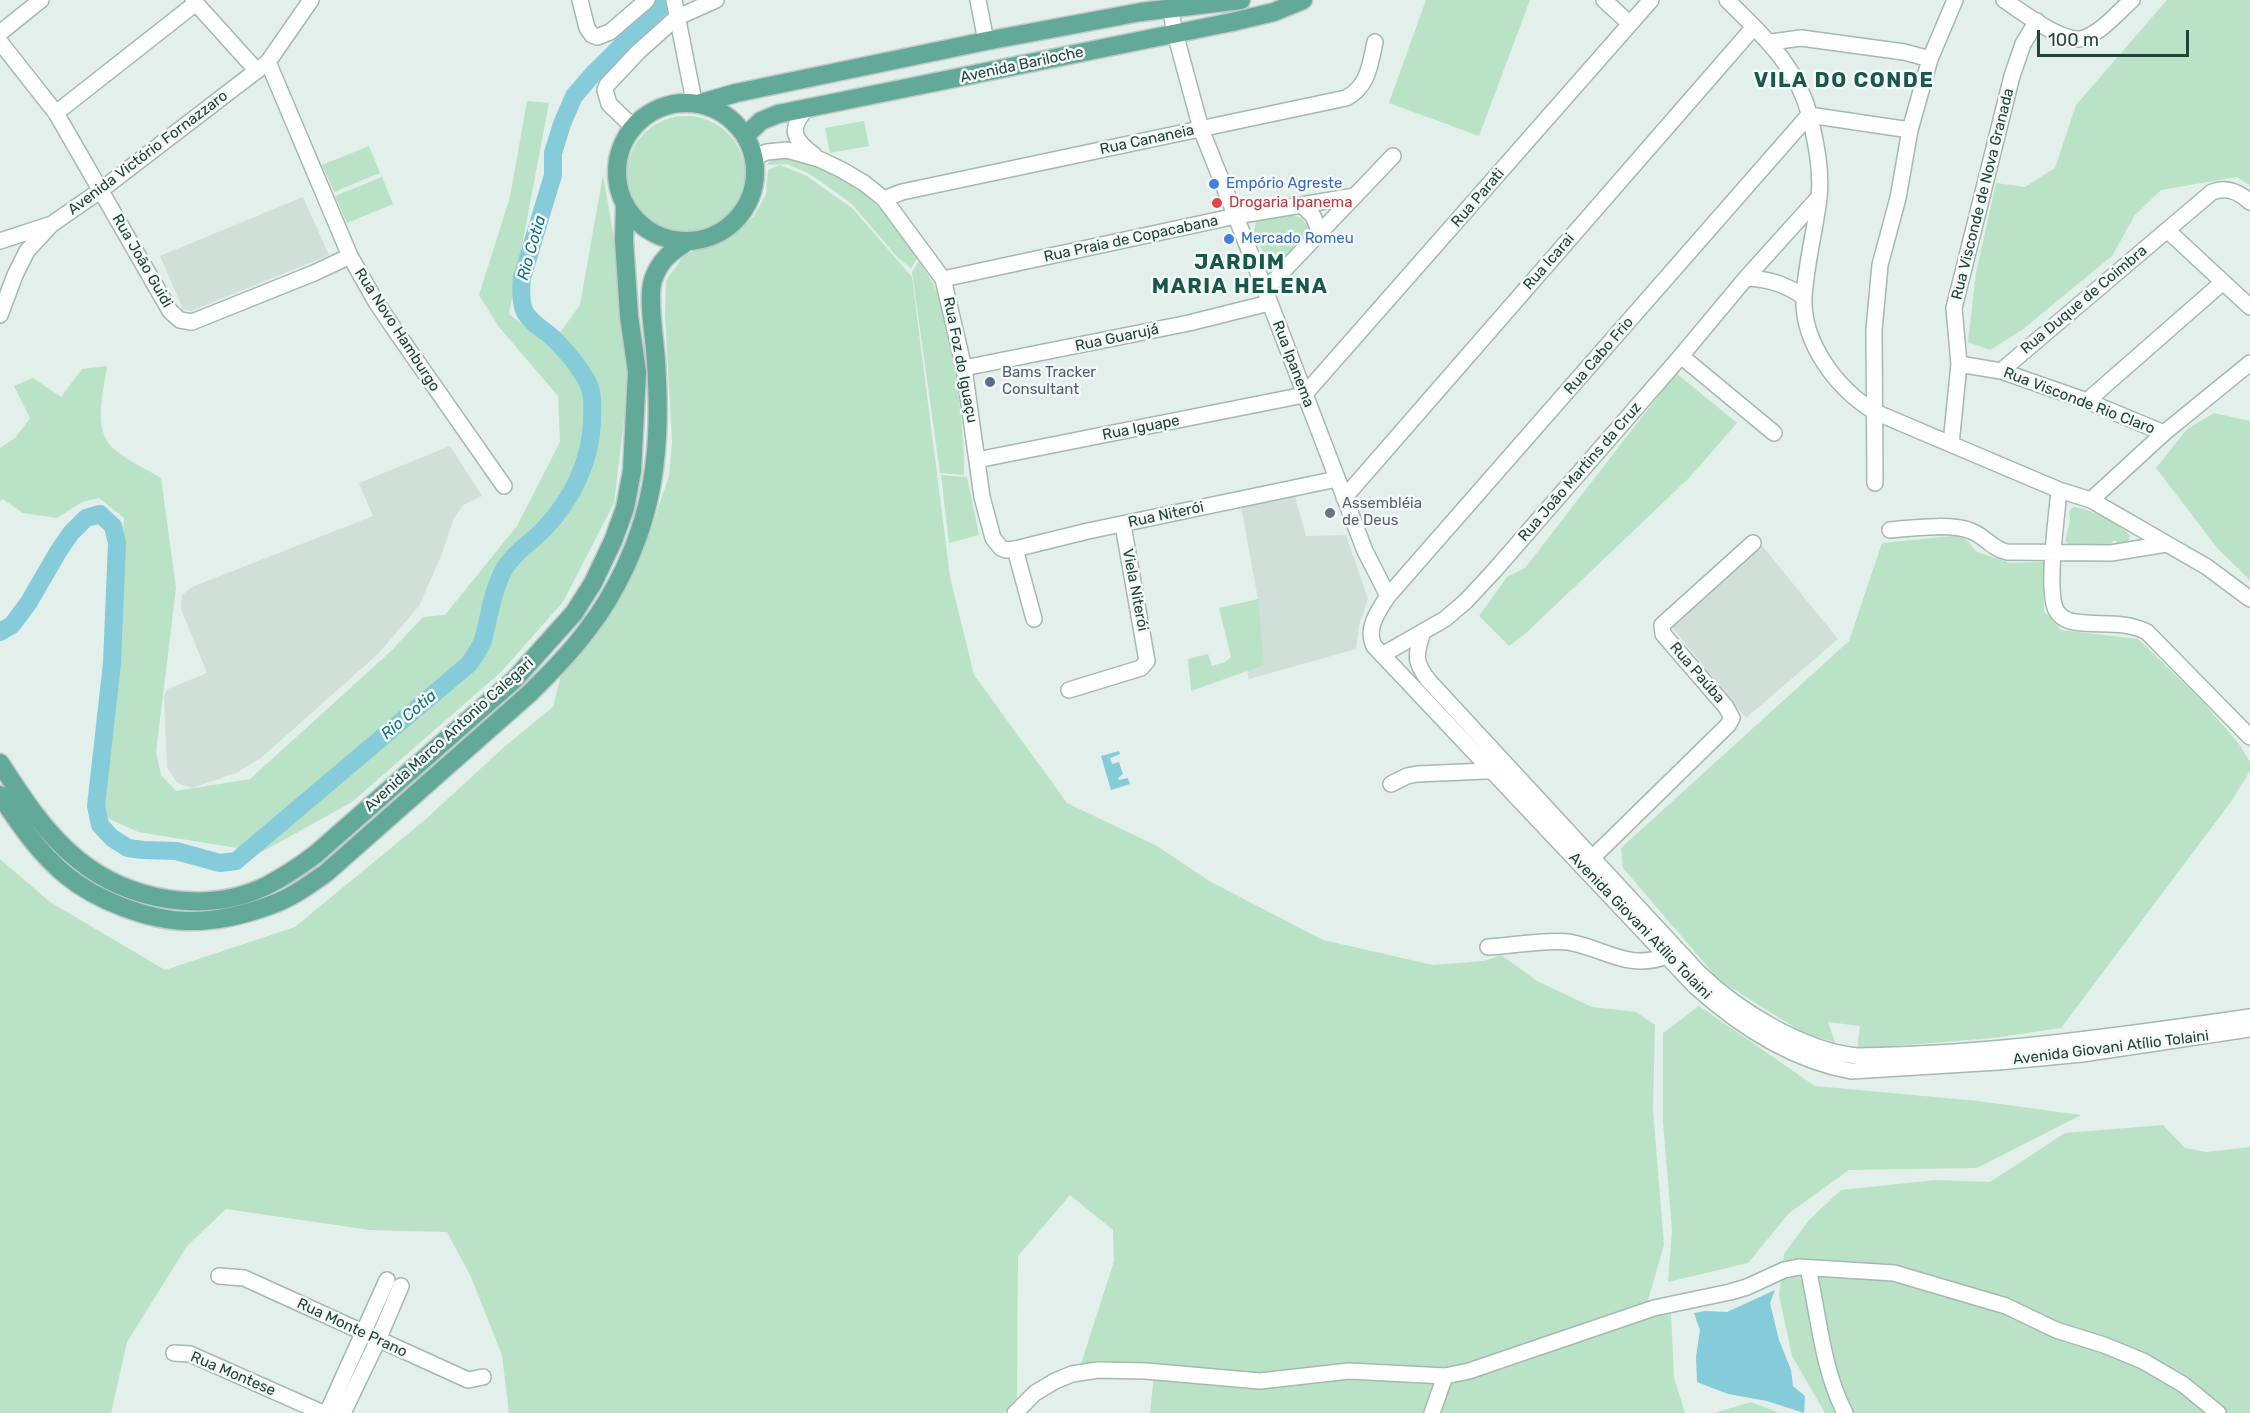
<!DOCTYPE html>
<meta charset="utf-8">
<style>
body{margin:0}
#map{position:relative;width:2250px;height:1413px;overflow:hidden;background:#e3efea;font-family:Rubik,sans-serif}
canvas{display:block}
.scale{position:absolute;left:2037px;top:30px;width:152px;height:27px;box-sizing:border-box;border:3px solid #20433a;border-top:0;padding-left:8px;font-size:18px;line-height:21px;white-space:nowrap;color:#20433a;-webkit-text-stroke:4px #f5faf8;paint-order:stroke}
</style>
<div id="map">
<canvas width="2250" height="1413"></canvas>
<div class="scale">100 m</div>
</div>
<script>
const g = document.querySelector('canvas').getContext('2d');
g.lineJoin = 'round';
function fillPath(path, color) { g.fillStyle = color; g.fill(path, 'evenodd'); }
function stroke(path, color, width, dash) { g.strokeStyle = color; g.lineWidth = width; g.lineCap = dash ? 'butt' : 'round'; g.setLineDash(dash || []); g.stroke(path); }
function write(font, color, halo, rows, align = 'center') {
  g.font = font + ' Rubik,sans-serif'; g.lineWidth = 5; g.setLineDash([]); g.textBaseline = 'middle'; g.strokeStyle = halo; g.fillStyle = color; for (const [text, x, y, turn = 0] of rows) {
    g.save(); g.translate(x, y); g.rotate((+turn || 0) * Math.PI / 180); g.textAlign = isNaN(turn) ? turn : align; if (halo) g.strokeText(text, 0, 0); g.fillText(text, 0, 0); g.restore();
  }
}
fillPath(new Path2D(`
 M303 197 329 255 191 311 183 309 160 256Z
 M450 446 482 496 463 505 454 518 441 556 419 606 379 653 261 758 236 773 192 788 177 783 167 767 164 695 168 689 207 673 181 609 182 595 192 587 373 516 359 483Z
 M1295 496 1306 536 1346 535 1368 599 1359 625 1356 649 1249 679 1231 610 1258 599 1241 507Z
 M1760 543 1838 639 1746 718 1672 627 1674 619Z`), '#d1dfd9');
fillPath(new Path2D(`
 M1426 0H1530L1479 136 1389 103Z
 M2167 0H2250V186L2237 177 2161 190 2135 215 2112 256 2022 330 1990 350 1968 342 1976 273 1996 183 2025 187 2055 168 2076 105Z
 M527 101 549 103 509 314 550 346 580 305 603 175 620 273 628 387 614 503 563 602 501 672 352 802 262 852 138 832 103 816 124 518 99 498 82 502 57 518 23 513 3 499 0 501V448L15 438 30 418 14 386 33 378 61 397 82 369 107 366C104 390 92 429 113 448 126 460 146 469 161 478L176 588 156 752 161 775 176 791 250 779 390 652 423 617 445 615 517 526 560 442 558 396 499 327 479 295 510 197Z
 M627 175a59 59 0 1 1 118 0a59 59 0 1 1-118 0Z
 M864 121 869 146 830 153 825 128Z
 M369 146 380 173 334 192 322 165Z
 M778 153 814 164 859 190 884 212 918 257 911 268 898 258 852 204 810 174 787 164 766 165Z
 M780 165 807 176 853 209 912 277 950 577 974 675 1067 803 1157 846 1209 881 1323 940 1433 965 1484 961 1501 955 1537 981 1592 1007 1636 1012 1655 1025 1653 1110 1664 1245 1643 1317 1671 1314 1674 1378 1685 1413H1150L1155 1367 1121 1362 1081 1364 1114 1261 1113 1230 1070 1195 1018 1256 1017 1398 1004 1413H509L502 1355 471 1277 447 1232 370 1230 226 1209 187 1246 127 1342 111 1413H0V859L50 902 165 970 295 927 426 819 504 747 553 707 561 675 619 599 652 526 669 476 672 441 665 315 666 281 684 255 728 238 754 216 766 194 768 170Z
 M382 177 393 204 347 223 335 196Z
 M1283 212 1302 218 1309 229 1303 243 1280 267 1266 260 1254 231 1256 222Z
 M919 261C925 271 934 282 937 293 953 344 965 422 964 475L940 473 912 272Z
 M1676 373 1737 423 1690 477 1526 633 1509 646 1479 616 1507 577 1525 568Z
 M2214 413 2250 421V580L2218 549 2156 468 2187 429Z
 M941 475 967 477 979 535 949 543Z
 M2073 507C2087 507 2122 525 2130 536L2128 544 2120 546 2114 540 2110 545 2071 546 2065 541 2070 522 2069 511Z
 M1962 535 1977 552 2010 563 2045 562 2043 579 2044 611 2061 630 2138 639 2201 700 2239 744 2250 762V771L2230 803 2061 1028 1993 1038 1857 1049 1860 1026 1828 1022 1835 1042 1805 1034 1719 980 1623 868 1621 848 1849 641 1882 543Z
 M1258 599 1264 665 1191 691 1188 659 1208 654 1212 666 1225 662 1231 657 1219 608Z
 M1699 1006 1815 1086 1978 1101 2081 1115 1977 1168 1849 1170 1789 1213 1748 1263 1668 1282 1672 1230 1663 1122V1033Z
 M2163 1125 2185 1148 2206 1152 2250 1147V1413H1825L1792 1356 1779 1295 1784 1254 1809 1220 1841 1190 1936 1180 1990 1182 2065 1133Z
 M1751 1402 1780 1413H1714Z`), '#bae2c6');
fillPath(new Path2D(`
 M1119 751 1120 754 1110 758 1112 764 1119 762 1123 774 1118 778 1119 780 1128 778 1130 784 1111 790 1101 756Z
 M1775 1290 1770 1303 1779 1340 1791 1370 1793 1386 1805 1396 1804 1413 1767 1401 1728 1394 1697 1382 1696 1357 1700 1330 1694 1313 1705 1311 1727 1312Z`), '#86cbda');
stroke(new Path2D(`
 M0 632 12 625 29 602 58 552 71 533 86 518 100 514 113 526 117 543 112 663 96 806 100 825 112 838 128 848 143 850 176 851 220 863 236 861 469 664C474 657 480 648 483 640 490 615 492 589 506 566 517 550 532 542 545 528 572 499 591 461 592 421 592 408 594 393 587 381 579 367 568 353 556 341 547 331 529 323 524 310 520 300 521 288 522 278L553 175V153L562 124 574 96 594 73 668 0`), '#86cbda', 18);
const minor = new Path2D(`
 M193 0 257 71
 M580 0 587 28 592 35 597 37 610 32 647 0
 M674 0 694 101
 M978 0 986 41
 M1604 0 1630 24
 M1727 0C1763 36 1797 65 1810 117 1816 143 1822 171 1819 198 1815 231 1806 264 1804 297 1802 343 1837 389 1875 412L2059 490 2091 500 2207 567 2250 599
 M2004 0C2021 11 2064 45 2084 38 2102 32 2118 12 2132 0
 M1170 7 1175 33 1201 129 1265 290 1365 551 1388 596C1379 610 1365 628 1374 646L1695 986C1738 1025 1792 1060 1851 1071L1998 1062 2082 1054 2250 1029
 M0 33 41 0
 M0 42 56 113 170 311 180 320 192 322 314 273 350 256
 M1771 42 1801 38 1904 52 1930 59
 M268 62 350 256 376 302 397 333 504 486
 M806 109C788 130 794 140 814 155
 M56 113 196 3
 M633 127 609 104 605 90 607 85 638 52 676 18 716 0
 M754 157 767 152 787 150 819 159 842 170 864 183 884 199 943 279 964 368 982 497 993 538 1001 548 1006 550 1015 549 1088 531 1337 479
 M884 199 902 192 1346 98C1368 87 1370 65 1375 42
 M1302 205 1313 216 1320 233
 M2167 230 2250 307
 M0 241 49 225
 M1746 278C1769 279 1785 284 1804 297
 M943 279 1236 216 1355 196
 M1265 290 1393 156
 M0 315 15 275 27 251 52 224 101 190 268 62 311 0
 M1681 356 1774 433
 M1959 364 2001 371 2087 401 2164 433
 M964 368 1189 323 1269 303
 M2001 371 2212 192C2227 186 2239 192 2250 202
 M2087 401 2223 282
 M1951 444 1959 364 1954 308 2012 76 2023 44 2037 21
 M977 460 1304 395 1651 0
 M1875 483 1874 330 1880 265 1898 198 1910 130 1930 59 1955 0
 M2059 490C2057 515 2046 590 2056 610 2060 617 2067 621 2075 622 2100 626 2124 620 2147 632L2250 737
 M1344 498 1754 27
 M2091 500 2164 433 2250 363
 M1890 530C1912 528 1952 523 1971 531 1985 536 1992 549 2007 552L2111 553 2166 544
 M1015 549 1034 619
 M1388 596 1809 115 1910 130
 M1423 632C1415 655 1414 662 1429 681L1698 972C1737 1010 1802 1050 1857 1056 1989 1054 2119 1036 2250 1017
 M1382 655 1445 619 1466 601 1494 571 1681 356 1746 278 1819 197
 M1069 690 1141 668 1147 661 1123 525
 M1391 784 1407 776 1417 774 1486 771 1495 764
 M1587 863 1728 725 1732 718 1726 707 1663 634 1662 625 1753 543
 M1488 947C1510 946 1547 939 1568 942 1605 948 1627 971 1667 956
 M1808 1268C1819 1317 1822 1368 1845 1413
 M219 1276 244 1278 468 1380 483 1377
 M174 1353 190 1354 323 1413
 M327 1413 387 1280
 M343 1413 378 1340 401 1286
 M1015 1413 1035 1393 1055 1381 1072 1374 1098 1370 1146 1371 1260 1381 1349 1371 1445 1376 1469 1371 1654 1308 1730 1292 1747 1287 1784 1270 1799 1267 1894 1273 2006 1306 2056 1330 2104 1345 2143 1361 2184 1385 2218 1413
 M1432 1413 1445 1376`);
const major = new Path2D(`
 M617 172a69 69 0 1 1 138 0a69 69 0 1 1-138 0Z
 M701 103 736 93 986 41 1141 12 1241 0
 M745 136 761 121 778 114 1232 22 1274 12 1303 0
 M0 763C22 797 45 833 77 859 128 901 206 915 266 886 284 877 300 866 316 854L514 680 574 613 593 583 613 541 625 508 632 471 637 372 629 316 624 240 625 204
 M0 795C20 825 39 853 67 876 96 900 148 920 186 921 214 922 244 915 271 905 291 898 309 885 326 873L530 693C551 672 571 652 588 629 616 593 638 545 648 502 659 455 659 409 656 361 655 341 647 298 653 280 659 262 669 253 685 243`);
stroke(minor, '#a5b8b2', 18);
stroke(major, '#c1cac8', 21);
stroke(minor, '#fff', 15);
stroke(major, '#63a998', 18);
for (const [x, y, r, color] of [
 [1214,184,6,"#3f7fe0"],
 [1217,203,6,"#e0444e"],
 [1229,239,6,"#3f7fe0"],
 [990,382,6,"#5c6f8a"],
 [1330,513,6,"#6b7280"]
]) { const dot = new Path2D(); dot.arc(x, y, r, 0, 2 * Math.PI); g.fillStyle = color; g.fill(dot); stroke(dot, '#f5faf8', 2); }
write('15px', '#20433a', '#f5faf8', [
 ["Avenida Bariloche",1022,65,-12],
 ["Rua Cananeia",1147,140,-12],
 ["Avenida Victório Fornazzaro",148,153,-37],
 ["Rua Visconde de Nova Granada",1983,194,-76],
 ["Rua Parati",1478,198,-49],
 ["Rua Praia de Copacabana",1131,239,-12],
 ["Rua João Guidi",142,261,60],
 ["Rua Icarai",1549,262,-49],
 ["Rua Duque de Coimbra",2084,300,-40],
 ["Rua Novo Hamburgo",397,330,57],
 ["Rua Guarujá",1117,338,-12],
 ["Rua Cabo Frio",1599,356,-49],
 ["Rua Foz do Iguaçu",960,360,79],
 ["Rua Ipanema",1293,364,69],
 ["Rua Visconde Rio Claro",2079,401,21],
 ["Rua Iguape",1141,428,-11],
 ["Rua João Martins da Cruz",1580,472,-49],
 ["Rua Niterói",1166,515,-12],
 ["Viela Niterói",1135,590,79],
 ["Rua Paúba",1697,673,49],
 ["Avenida Marco Antonio Calegari",449,735,-42],
 ["Avenida Giovani Atílio Tolaini",1640,926,46],
 ["Avenida Giovani Atílio Tolaini",2111,1048,-7],
 ["Rua Monte Prano",352,1328,25],
 ["Rua Montese",233,1374,23]
]);
write('15px', '#366cbe', '#f5faf8', [
 ["Empório Agreste",1226,184],
 ["Mercado Romeu",1241,239]
], 'left');
write('15px', '#be3a42', '#f5faf8', [
 ["Drogaria Ipanema",1229,203]
], 'left');
write('15px', '#4e5e75', '#f5faf8', [
 ["Bams Tracker",1002,373],
 ["Consultant",1002,390]
], 'left');
write('15px', '#5b616d', '#f5faf8', [
 ["Assembléia",1342,504],
 ["de Deus",1342,521]
], 'left');
write('italic 16px', '#137186', '#f5faf8', [
 ["Rio Cotia",532,248,-74],
 ["Rio Cotia",409,715,-40]
]);
g.letterSpacing = '1.5px';
write('bold 21px', '#1a584a', '#f5faf8', [
 ["VILA DO CONDE",1844,81],
 ["JARDIM",1240,263],
 ["MARIA HELENA",1240,287]
]);
g.letterSpacing = '0px';
</script>
